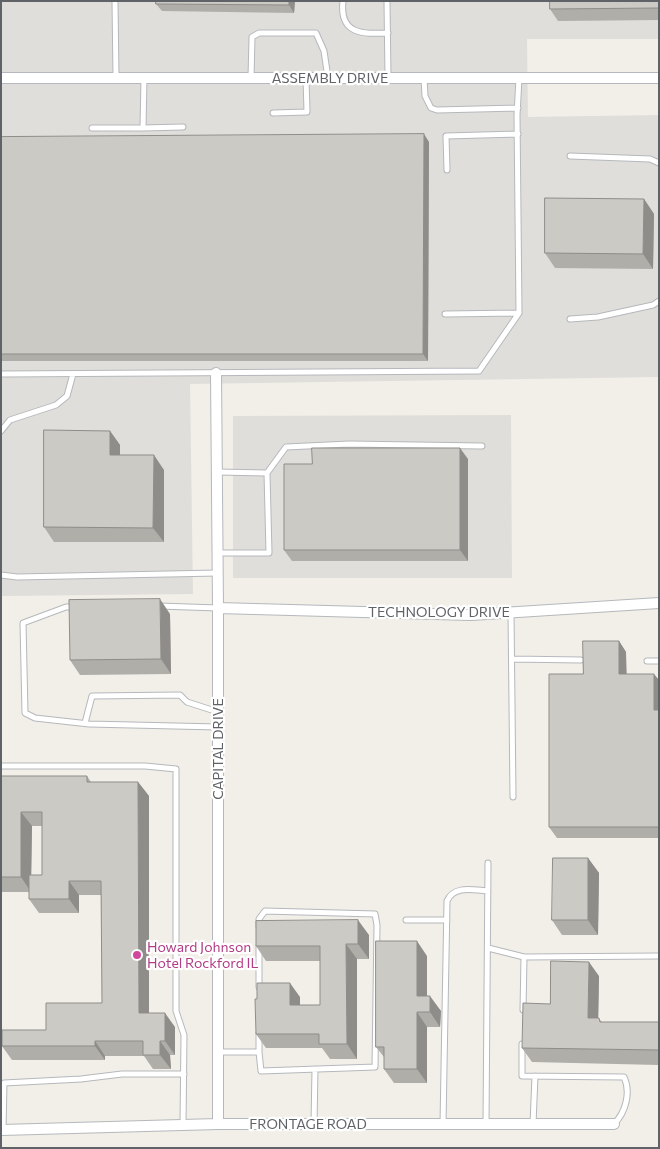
<!DOCTYPE html>
<style>
body{margin:0}
#map{position:relative;width:660px;height:1149px;overflow:hidden;background:#f1efe8;font-family:Commissioner,sans-serif}
canvas{display:block}
.frame{position:absolute;inset:0;border:2px solid #5f6368;pointer-events:none}
</style>
<div id="map">
<canvas width="660" height="1149"></canvas>
<div class="frame"></div>
</div>
<script>
const g = document.querySelector('canvas').getContext('2d');
g.lineJoin = 'round';
function fillPath(path, color) { g.fillStyle = color; g.fill(path, 'evenodd'); }
function stroke(path, color, width, dash) { g.strokeStyle = color; g.lineWidth = width; g.lineCap = dash ? 'butt' : 'round'; g.setLineDash(dash || []); g.stroke(path); }
function write(font, color, halo, rows, align = 'center') {
  g.font = font + ' Commissioner,sans-serif'; g.lineWidth = 4.5; g.setLineDash([]); g.textBaseline = 'middle'; g.strokeStyle = halo; g.fillStyle = color; for (const [text, x, y, turn = 0] of rows) {
    g.save(); g.translate(x, y); g.rotate((+turn || 0) * Math.PI / 180); g.textAlign = isNaN(turn) ? turn : align; if (halo) g.strokeText(text, 0, 0); g.fillText(text, 0, 0); g.restore();
  }
}
fillPath(new Path2D(`
 M1 1H659V39H527L528 117 659 115V377L190 384 193 594 1 596Z
 M511 415 512 578H233V416Z`), '#e0deda');
const service = new Path2D(`
 M115 1 116 78
 M343 1C339 35 363 34 388 33
 M387 1 388 78
 M251 78 252 37 259 33H316L324 51 328 78
 M424 78 425 96 431 108 437 110 518 108
 M273 113 307 112 306 78
 M92 128H143L144 78
 M143 128 183 127
 M570 156 650 159 659 163
 M447 170 446 136 518 134
 M445 314 519 313 517 115 519 78
 M570 319 598 317 653 305 659 301
 M1 374 479 371 519 313
 M1 431 10 420 56 405 67 396 73 374
 M217 472 267 473 269 553H218
 M267 473 286 447 349 444 482 446
 M1 575 17 577 218 573
 M159 606 218 608
 M75 607H66L23 623 25 713 35 718 89 724 218 727
 M511 613 513 797
 M512 659 581 660
 M647 661H659
 M85 723 92 696 180 695 187 702 218 712
 M1 766H145L176 769V1011L184 1035 183 1125
 M406 920H447
 M259 927V919L265 911 375 914 377 925 375 1067 261 1071 259 1052
 M259 946V987
 M488 948 524 957
 M523 1010 524 957 659 956
 M522 1044V1076L624 1077C631 1092 626 1112 614 1124
 M218 1052H259V1033
 M314 1124 315 1069
 M443 1124 447 901C454 885 473 890 488 891
 M486 1124 488 863
 M533 1124 535 1076
 M3 1130 4 1083 81 1079 122 1074H184`);
const minor = new Path2D(`
 M1 78H659
 M216 373 218 608V1124
 M218 608 471 615 659 603
 M1 1130 218 1124H614`);
stroke(service, '#b5b8bc', 7);
stroke(minor, '#b5b8bc', 12);
stroke(service, '#fff', 5);
stroke(minor, '#fff', 10);
fillPath(new Path2D(`
 M156 1H295L294 13 162 11 156 4Z
 M659 1V20L558 21 550 9Z
 M1 137 429 142 428 361H1Z
 M644 199 654 214 653 269 555 268 545 253Z
 M110 431 120 445V455L164 470V542H54L44 527Z
 M468 459V561H292L284 550Z
 M170 614 171 674 80 675 70 660Z
 M619 641 626 652V674L659 680V838H557L549 827Z
 M1 776H87L91 782H138L149 796V1013L175 1027V1055H170L171 1069H153L144 1056H105V1060H12L2 1046 46 1030 102 1003 101 895H79V913H39L29 899V892H1ZM32 826H42V875H31Z
 M588 858 599 873 598 935H562L552 920Z
 M369 935V959H357V1059H330L322 1048H266L256 1034 300 997V1005H320V961H266L256 946Z
 M427 956V996L441 1011 440 1027H427V1083H394L384 1069V1057L376 1047Z
 M599 976 598 1018 602 1022H659V1065L532 1062 522 1048 550 1004Z`), '#afaea9');
fillPath(new Path2D(`
 M289 1H295L294 13 289 5Z
 M424 134 429 142 428 361 423 354Z
 M644 199 654 214 653 269 643 254Z
 M110 431 120 445V470L110 455Z
 M460 448 468 459V561L460 550Z
 M154 455 164 470V542L153 528Z
 M160 599 170 614 171 674 161 659Z
 M619 641 626 652 627 685 619 674Z
 M654 674 659 680V716L654 710Z
 M138 782 149 796V1027L139 1013Z
 M21 812 32 826 31 892 21 877Z
 M588 858 599 873 598 935 588 920Z
 M69 881 79 895V913L69 899Z
 M358 920 369 935V959L358 944Z
 M417 941 427 956V1011L417 996Z
 M346 944 357 959V1059L347 1044Z
 M589 962 599 976 598 1032 588 1018Z
 M290 983 300 997V1020L290 1005Z
 M430 996 441 1011 440 1027 430 1012Z
 M417 1012 427 1027V1083L417 1069Z
 M165 1013 175 1027V1055L165 1041Z
 M95 1041 105 1056V1060L95 1046Z
 M160 1041 170 1055 171 1069 160 1055Z`), '#8f8d8a');
const building = new Path2D(`
 M156 1H289V5L156 4Z
 M550 1H659V8L550 9Z
 M424 134 423 354H1V137Z
 M545 198 644 199 643 254 545 253Z
 M44 430 110 431V455H154L153 528 44 527Z
 M312 448H460V550H284V464H312Z
 M160 599 161 659 70 660 69 600Z
 M583 641H619V674H654V710H659V827H549V674H583Z
 M1 776H87V782H138L139 1013H165V1041H160V1055H143V1041H95V1046H2V1030H46V1003H102L101 881H69V899H29V875H42V812H21V877H1Z
 M553 858H588V920H552Z
 M358 920V944H346L347 1044H319V1034H256L255 999H257V983H290V1005H320V946H256V921Z
 M376 941H417V996H430V1012H417V1069H384V1047H376Z
 M551 961 589 962 588 1018H599L600 1022H659V1050L522 1048 523 1003 550 1004Z`);
fillPath(building, '#cccac5');
stroke(building, '#8f8d8a', 1);
for (const [x, y, r, color] of [
 [137,955,5,"#d1479c"]
]) { const dot = new Path2D(); dot.arc(x, y, r, 0, 2 * Math.PI); g.fillStyle = color; g.fill(dot); stroke(dot, '#fff', 2); }
write('14px', '#5f6368', '#fff', [
 ["ASSEMBLY DRIVE",330,78],
 ["TECHNOLOGY DRIVE",439,612],
 ["CAPITAL DRIVE",218,749,-90],
 ["FRONTAGE ROAD",308,1124]
]);
write('14px', '#b23c85', '#fff', [
 ["Howard Johnson",147,947],
 ["Hotel Rockford IL",147,963]
], 'left');
</script>
